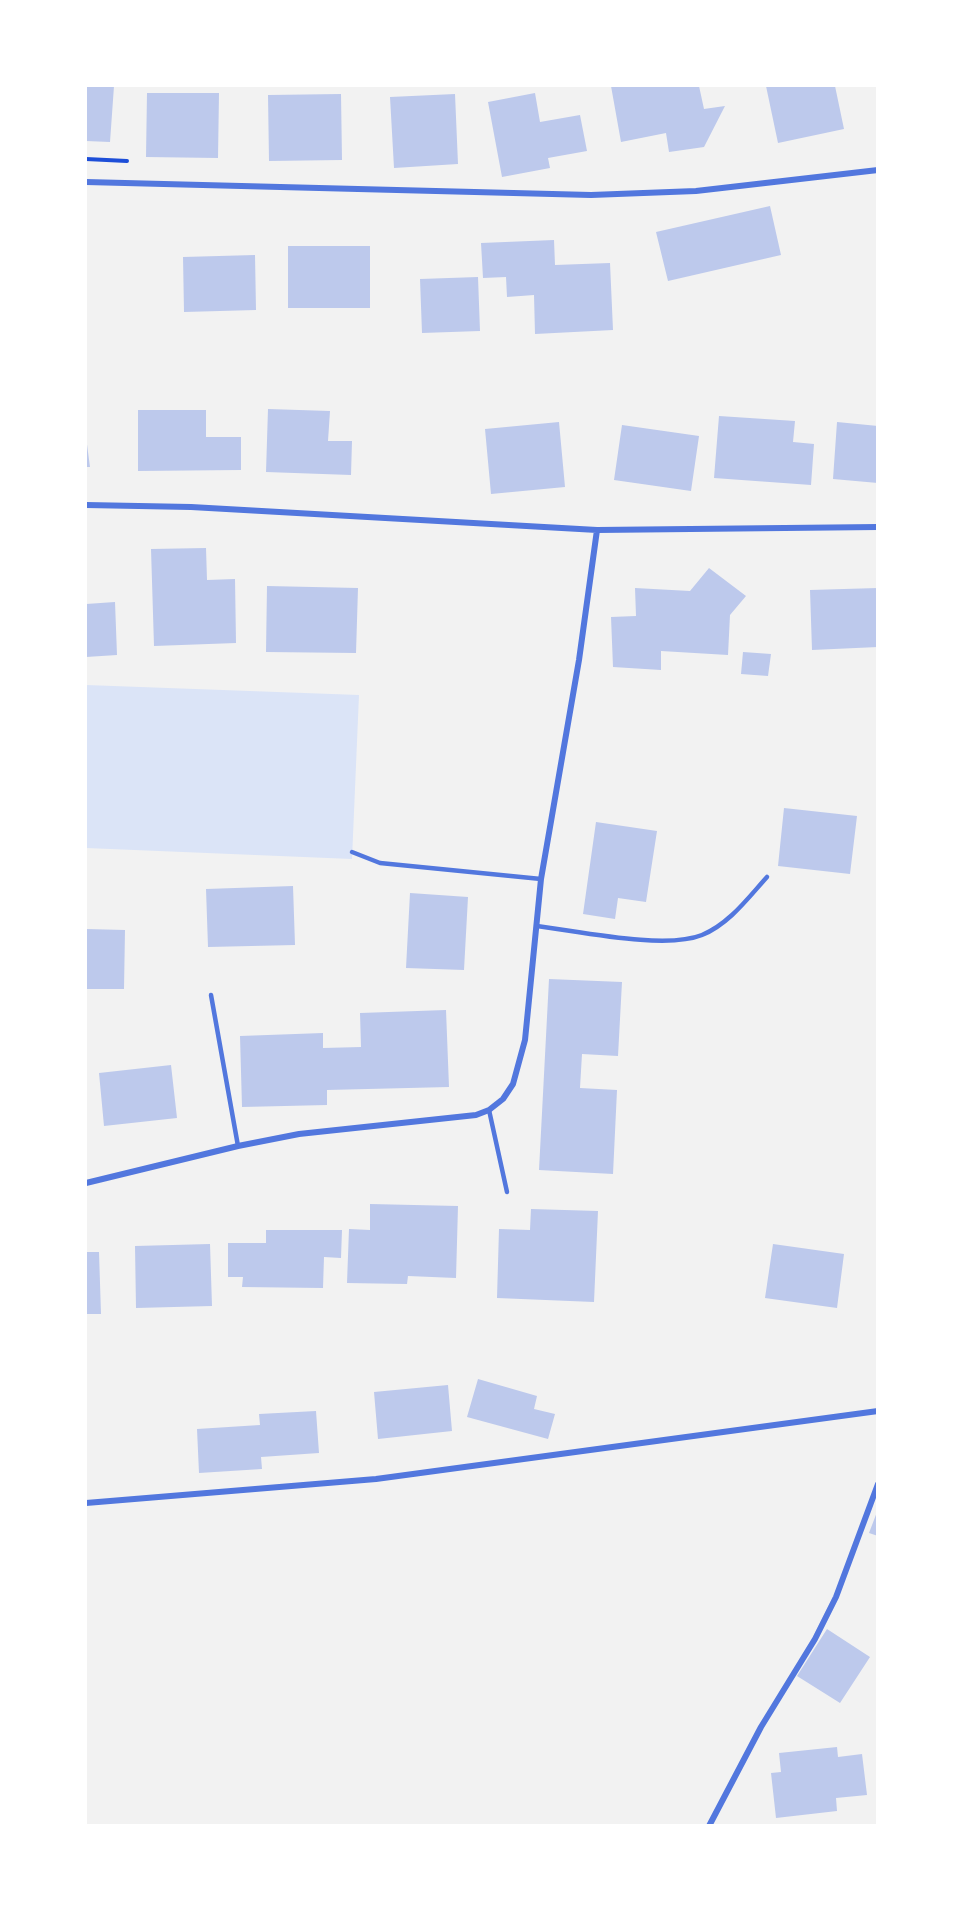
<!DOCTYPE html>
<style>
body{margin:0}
#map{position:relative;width:963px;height:1911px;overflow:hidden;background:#f2f2f2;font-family:Cabin,sans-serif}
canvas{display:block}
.frame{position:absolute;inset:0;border:87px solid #fff;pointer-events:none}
</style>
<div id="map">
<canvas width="963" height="1911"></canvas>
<div class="frame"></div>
</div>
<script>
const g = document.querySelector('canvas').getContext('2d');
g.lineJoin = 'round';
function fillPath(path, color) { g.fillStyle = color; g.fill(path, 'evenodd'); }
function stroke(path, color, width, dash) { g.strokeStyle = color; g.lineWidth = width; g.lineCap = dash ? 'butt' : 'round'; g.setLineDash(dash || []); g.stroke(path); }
fillPath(new Path2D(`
 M86 685 359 695 352 859 86 848Z`), '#dbe4f7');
fillPath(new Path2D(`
 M86 86H114L110 142 86 141Z
 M611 86H699L704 109 725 106 704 147 669 152 666 133 621 142Z
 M766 86H835L844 129 778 143Z
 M147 93H219L218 158 146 157Z
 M535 93 540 122 580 115 587 151 548 158 550 168 502 177 488 102Z
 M341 94 342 160 269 161 268 95Z
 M455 94 458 164 394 168 390 97Z
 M770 206 781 255 668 281 656 232Z
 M554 240 555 265 610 263 613 330 535 334 534 295 507 297 506 277 483 278 481 243Z
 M288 246H370V308H288Z
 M255 255 256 310 184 312 183 257Z
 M478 277 480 331 422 333 420 279Z
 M268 409 330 411 328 441H352L351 475 266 472Z
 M138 410H206V437H241V470L138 471Z
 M719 416 795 421 793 442 814 444 811 485 714 478Z
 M559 422 565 487 491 494 485 429Z
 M837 422 878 426V483L833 479Z
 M622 425 699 436 691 491 614 480Z
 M86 437 90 467H86Z
 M206 548 207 580 235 579 236 643 154 646 151 549Z
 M709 568 746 596 730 615 728 655 661 651V670L613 667 611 617 636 616 635 588 690 591Z
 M267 586 358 588 356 653 266 652Z
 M878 588V647L812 650 810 590Z
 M115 602 117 655 86 657V604Z
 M743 652 771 654 768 676 741 674Z
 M784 808 857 816 850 874 778 866Z
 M596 822 657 831 646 902 618 898 615 919 583 914Z
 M293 886 295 945 208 947 206 889Z
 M410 893 468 897 464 970 406 968Z
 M86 929 125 930 124 989H86Z
 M549 979 622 982 618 1056 582 1054 580 1088 617 1090 613 1174 539 1170Z
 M446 1010 449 1087 327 1090V1105L242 1107 240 1036 323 1033V1048L361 1047 360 1013Z
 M171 1065 177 1118 104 1126 99 1073Z
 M370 1204 458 1206 456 1278 408 1276 407 1284 347 1283 349 1229 370 1230Z
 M531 1209 598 1211 594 1302 497 1298 499 1229 530 1230Z
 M266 1230H342L341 1258 324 1257 323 1288 242 1287 243 1277H228V1243H266Z
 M210 1244 212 1306 136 1308 135 1246Z
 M773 1244 844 1254 837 1308 765 1298Z
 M86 1252H99L101 1314H86Z
 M478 1379 537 1396 534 1409 555 1414 548 1439 467 1417Z
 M448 1385 452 1431 378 1439 374 1392Z
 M316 1411 319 1453 261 1457 262 1469 199 1473 197 1429 260 1425 259 1414Z
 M877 1512H878V1536L869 1533Z
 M827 1629 870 1657 840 1703 797 1676Z
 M837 1747 838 1757 862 1754 867 1795 836 1798 837 1811 776 1818 771 1773 781 1772 779 1753Z`), '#bdc9ec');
stroke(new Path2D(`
 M86 159 127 161`), '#1d4ed8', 4);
stroke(new Path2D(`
 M352 852 380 863 541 879
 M537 926C578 931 665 950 702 935 729 924 748 898 767 877
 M211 995 238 1146
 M489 1110 507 1192`), '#5277de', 4.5);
stroke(new Path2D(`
 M86 182 591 195 696 191 878 170
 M86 505 191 507 597 530 878 527
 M86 1183 238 1146 299 1134 476 1115 489 1110 503 1099 513 1084 525 1040 541 879 579 660 597 530
 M86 1503 376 1479 878 1411
 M709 1826 761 1727 815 1639 836 1597 878 1484`), '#5277de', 6);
</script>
